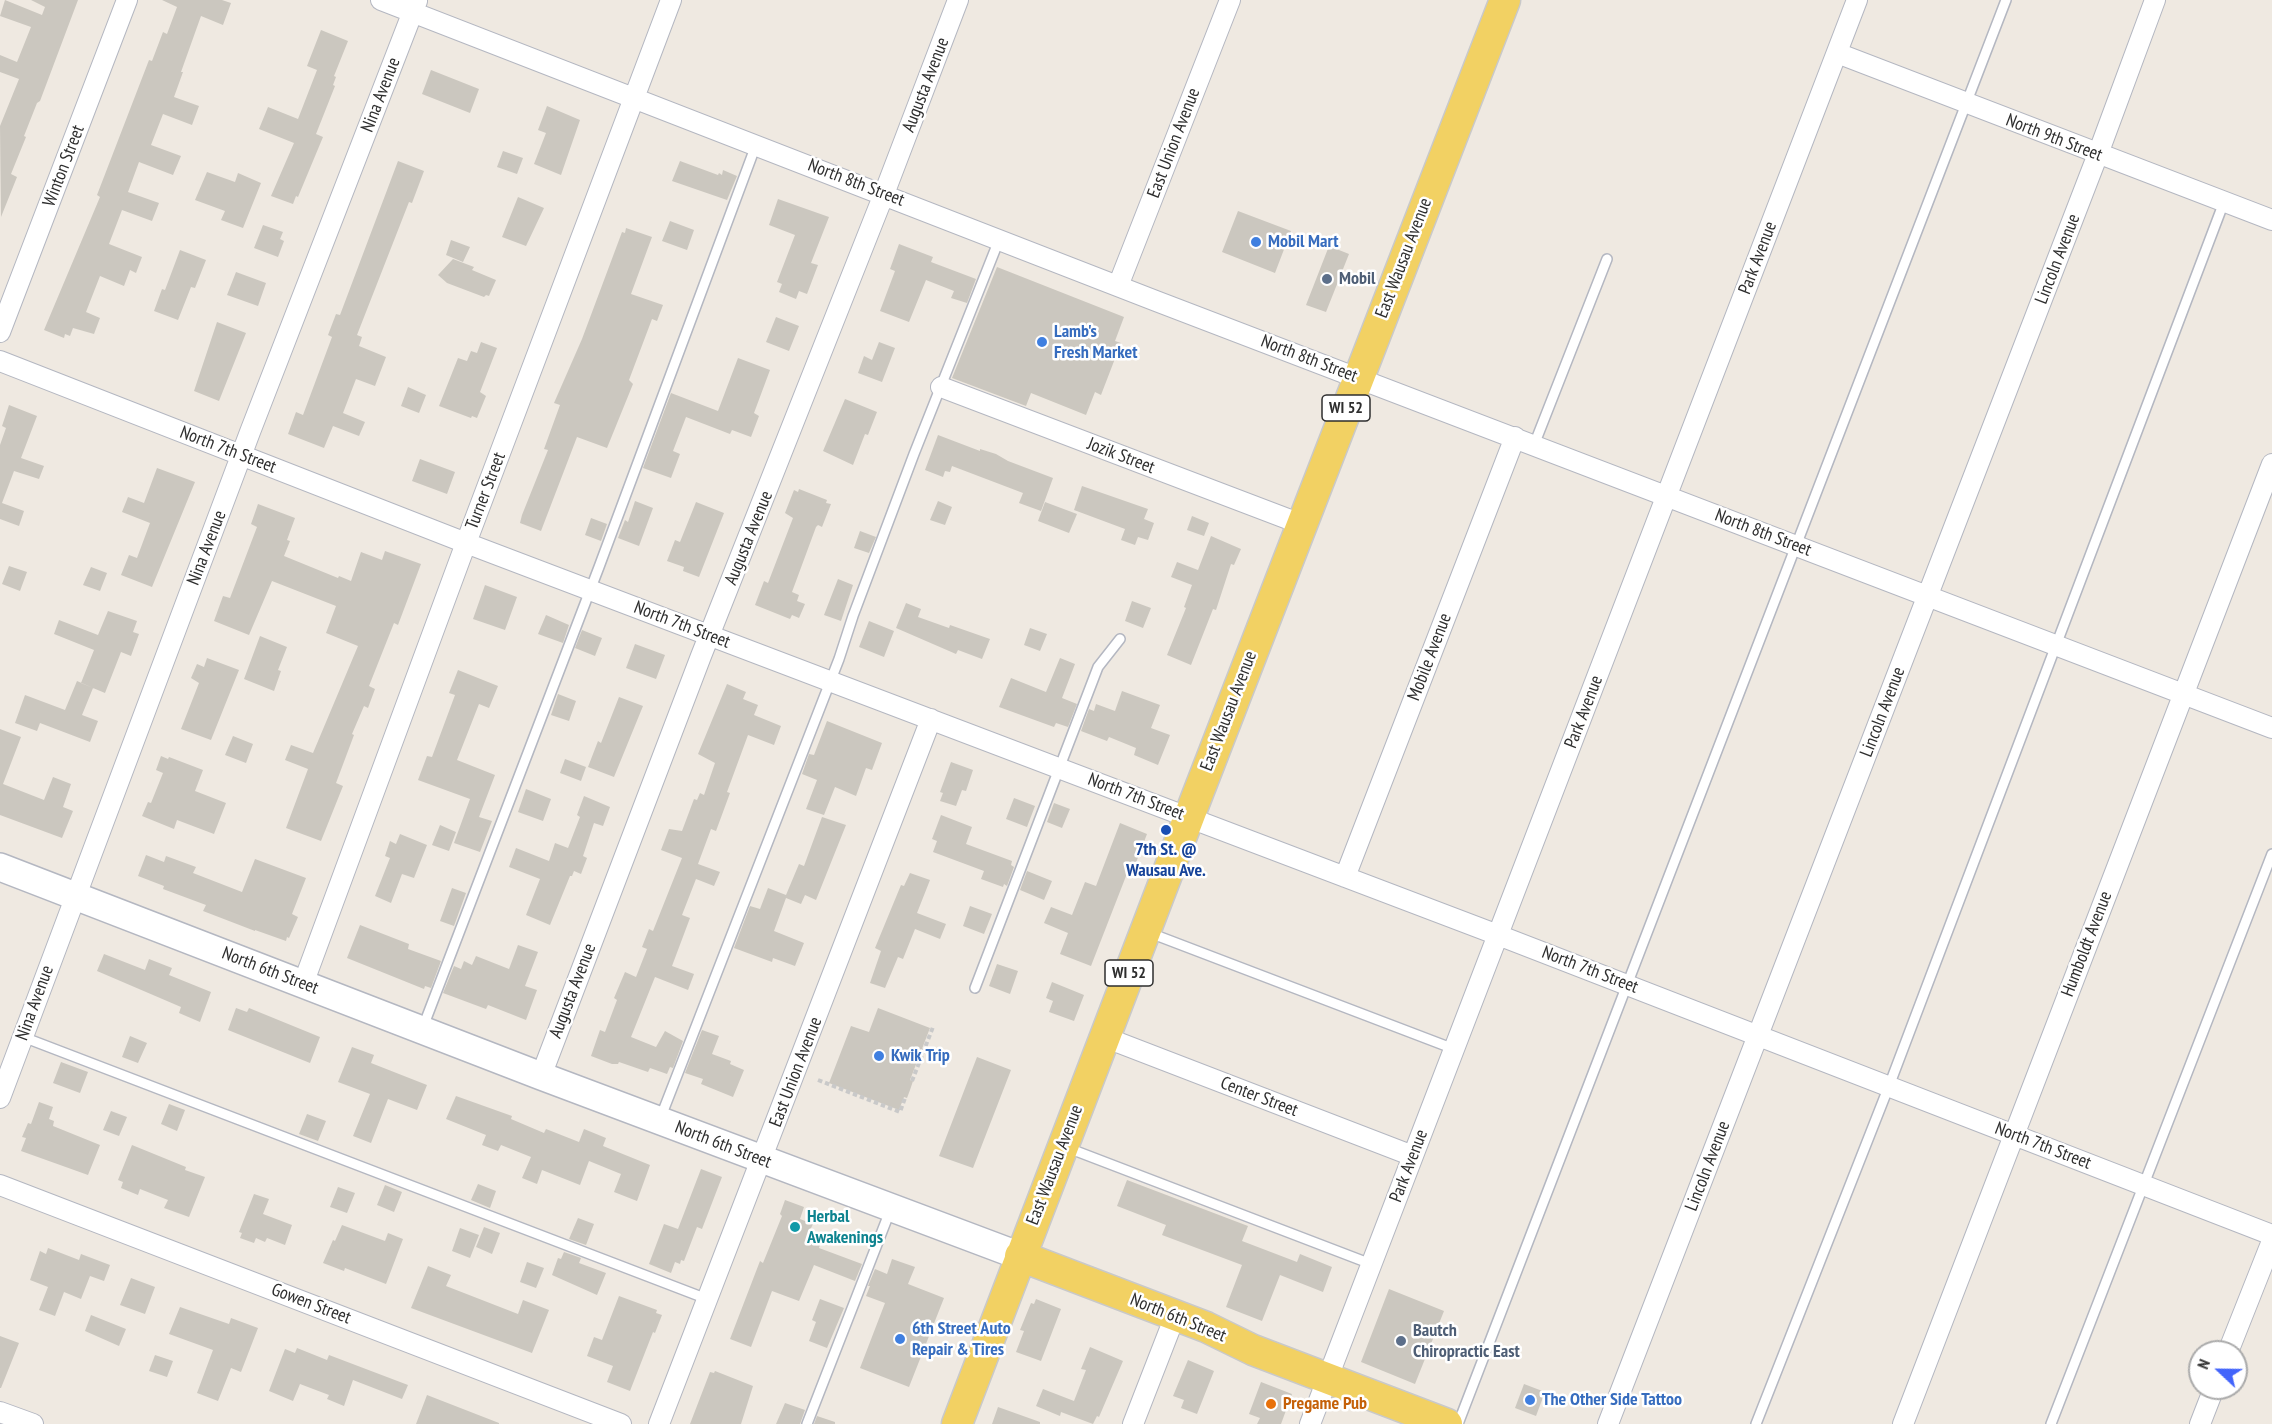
<!DOCTYPE html>
<style>
body{margin:0}
#map{position:relative;width:2272px;height:1424px;overflow:hidden;background:#efe9e1;font-family:"PT Sans Narrow",sans-serif}
canvas{display:block}
.north{position:absolute;left:2188px;top:1340px;width:60px;height:60px;box-sizing:border-box;background:#fff;border:2px solid #ababab;border-radius:50%;rotate:292deg;font-size:16px;font-weight:700;line-height:24px;text-align:center;color:#2e2e2e}
.north::after{content:'';display:block;margin:auto;width:21px;height:27px;background:#4264fb;clip-path:polygon(50% 0,100% 100%,50% 72%,0 100%)}
</style>
<div id="map">
<canvas width="2272" height="1424"></canvas>
<div class="north">N</div>
</div>
<script>
const c = document.querySelector('canvas').getContext('2d');
c.lineJoin = 'round';
function fill(path, color) {
  c.fillStyle = color;
  c.fill(path, 'evenodd');
}
function poly(rows) {
  const path = new Path2D();
  for (const r of rows) {
    path.moveTo(r[0], r[1]);
    for (let i = 2; i < r.length; i += 2) path.lineTo(r[i], r[i + 1]);
  }
  return path;
}
function stroke(path, color, width, dash) {
  c.strokeStyle = color;
  c.lineWidth = width;
  c.lineCap = dash ? 'butt' : 'round';
  c.setLineDash(dash || []);
  c.stroke(path);
}
function drawText(font, color, halo, rows, align = 'center') {
  c.font = font + ' "PT Sans Narrow",sans-serif';
  c.lineWidth = 5;
  c.setLineDash([]);
  c.textBaseline = 'middle';
  c.strokeStyle = halo;
  c.fillStyle = color;
  for (const [text, x, y, turn = 0] of rows) {
    c.save();
    c.translate(x, y);
    c.rotate((+turn || 0) * Math.PI / 180);
    c.textAlign = isNaN(turn) ? turn : align;
    if (halo) c.strokeText(text, 0, 0);
    c.fillText(text, 0, 0);
    c.restore();
  }
}
fill(poly([
 [5,0,42,15,45,7,31,0,78,0,40,101,37,103,24,136,26,137,11,174,17,177,1,217,0,126,19,79,0,72,0,55,17,62,31,27,0,16],
 [162,0,222,0,231,3,223,25,201,16,181,72,183,72,174,97,199,106,192,125,163,114,151,145,181,156,173,175,139,162,128,192,159,203,152,221,122,210,109,244,142,257,136,273,130,270,124,286,100,276,86,312,100,318,94,334,73,328,70,336,65,334,64,338,44,330,100,197,97,195,149,60,152,61,163,32,167,34,177,7],
 [321,30,348,41,334,76,336,77,333,85,335,86,316,134,323,137,298,197,296,196,293,204,271,196,294,143,259,129,268,107,298,119,317,70,307,66],
 [431,70,479,89,470,113,422,94],
 [547,106,580,120,561,175,534,164,546,133,538,130],
 [503,151,523,158,517,174,497,167],
 [398,161,424,171,412,203,409,202,357,335,362,337,359,346,386,357,375,386,356,379,343,413,365,422,359,436,333,426,324,448,288,434,296,412,303,415,332,337,328,335,336,314,340,315],
 [680,161,718,175,719,173,722,175,723,170,737,176,727,200,672,181],
 [207,172,235,182,238,173,261,183,243,228,221,220,225,211,195,200],
 [518,197,544,208,526,246,502,237],
 [778,199,829,217,811,263,818,265,807,294,799,291,796,299,779,292,782,284,777,282,795,235,769,225],
 [1238,211,1291,231,1275,273,1222,252],
 [670,221,694,230,687,250,662,241],
 [263,225,283,232,280,239,284,241,278,257,254,248],
 [626,228,652,237,631,294,663,305,657,321,652,319,629,380,633,384,607,448,577,437,541,531,520,523,522,515,548,450,544,449,560,405,554,403,582,339,622,232,625,233],
 [451,240,470,247,463,262,446,255],
 [899,244,933,257,931,262,976,279,967,303,951,298,954,291,926,280,909,322,880,311,895,271,890,269],
 [1329,246,1349,254,1326,312,1306,305],
 [180,250,206,260,195,288,191,287,178,320,154,311,162,289,165,290],
 [453,259,474,267,472,270,496,280,489,296,486,295,484,297,447,283,438,275],
 [997,267,1124,317,1115,341,1121,343,1101,395,1095,392,1086,415,1031,393,1026,406,952,378],
 [236,272,266,283,258,306,227,295],
 [776,317,799,326,789,351,766,342],
 [217,322,246,333,219,401,194,391],
 [481,342,497,348,480,392,486,396,477,418,472,416,471,418,439,406,458,358,467,361,471,351,477,353],
 [879,342,895,348,882,382,858,373,864,356,872,360],
 [738,358,770,370,754,413,759,416,751,437,732,430,730,434,686,417,673,451,680,454,671,478,643,468,671,393,718,411],
 [408,387,426,395,419,413,401,406],
 [845,399,877,412,868,435,865,434,853,465,823,451],
 [9,405,37,416,21,458,44,466,39,479,14,471,2,503,24,511,19,526,0,519,0,445,6,428,2,426],
 [938,435,980,451,980,449,996,454,1008,461,1053,478,1041,511,1019,503,1023,493,952,466,950,472,945,471,943,477,925,470],
 [420,459,455,472,447,494,412,481],
 [157,468,195,482,152,587,121,575,129,555,137,558,150,523,122,512,128,497,144,503],
 [1082,486,1148,509,1144,519,1154,523,1148,540,1138,537,1135,545,1121,540,1125,529,1074,510],
 [799,489,827,500,826,503,831,504,822,527,818,525,816,527,792,592,799,595,797,601,805,604,799,618,792,615,790,619,755,605,764,581,768,583,793,518,785,513,794,490,798,492],
 [635,501,653,508,639,546,618,538,625,520,628,522],
 [938,501,952,507,945,525,930,520],
 [696,502,724,513,699,577,683,571,684,567,667,561,675,540,680,542],
 [1045,502,1077,514,1069,533,1038,521],
 [258,504,295,518,287,540,290,541,284,556,338,578,339,576,351,581,361,552,382,560,385,551,421,564,398,625,394,623,369,686,375,689,368,708,364,706,352,734,354,735,336,783,343,786,321,841,286,828,308,769,285,760,291,745,313,753,358,646,326,633,336,606,272,581,249,635,214,621,223,596,230,598,257,527,251,524],
 [1192,516,1209,523,1204,536,1187,530],
 [591,518,607,524,601,541,585,535],
 [860,531,876,537,869,553,854,548],
 [1211,536,1241,549,1234,565,1231,564,1216,610,1213,609,1191,665,1167,655,1186,608,1184,607,1192,585,1171,577,1177,562,1198,570],
 [9,566,27,572,20,591,2,584],
 [91,567,107,573,100,591,83,585],
 [838,579,853,585,841,621,824,615],
 [485,585,517,597,505,630,473,619],
 [1132,601,1151,608,1143,628,1125,621],
 [906,603,921,609,918,617,949,628,950,625,990,639,982,659,958,650,956,654,896,628],
 [108,611,137,621,133,632,139,634,131,656,121,652,105,693,81,683,94,650,54,634,59,620,98,635],
 [546,615,569,625,563,643,538,634],
 [869,621,894,631,884,657,859,647],
 [1030,628,1047,634,1040,651,1024,645],
 [582,630,602,638,595,656,575,648],
 [260,636,287,647,278,670,281,671,274,691,244,679],
 [635,644,665,655,656,679,626,668],
 [207,658,239,670,211,740,181,729,199,683,191,678,197,664,204,667],
 [1060,658,1075,664,1062,698,1077,704,1068,727,1056,723,1054,727,999,707,1011,678,1046,692],
 [458,670,498,686,489,708,479,704,457,760,495,775,479,817,492,821,480,852,454,843,470,799,418,780,427,756,432,757,455,695,449,693],
 [77,681,93,688,82,715,98,721,90,742,40,723,37,731,15,723,25,695,65,710],
 [727,684,746,692,743,699,758,705,754,715,781,726,774,745,748,735,727,792,730,793,716,831,711,829,698,864,720,872,714,886,696,879,682,915,690,918,672,966,694,974,688,990,655,977,631,1037,656,1047,665,1031,683,1041,673,1068,670,1067,667,1074,650,1068,648,1072,619,1062,618,1064,612,1064,591,1056,600,1030,605,1032,617,1000,614,998,625,972,636,977,647,949,642,947,649,929,653,931,682,858,661,850,669,829,682,831,694,799,697,800,700,793,704,795,715,763,698,754],
 [1122,691,1160,705,1151,728,1170,735,1158,765,1134,755,1136,748,1109,737,1107,741,1081,731,1089,709,1094,711,1096,704,1115,711],
 [558,694,576,701,569,721,551,715],
 [619,697,643,706,614,777,588,767,598,741,601,743],
 [827,721,882,743,872,770,866,768,856,796,835,787,824,815,806,809,817,780,802,774,809,754,814,755],
 [0,729,21,737,3,784,44,800,53,777,71,784,63,807,73,811,62,838,0,815],
 [233,736,253,744,246,763,225,755],
 [161,756,168,759,169,757,203,770,195,791,226,803,214,834,177,820,174,829,142,816,148,802,151,803,163,773,156,770],
 [565,759,586,767,581,781,560,773],
 [951,762,973,770,966,791,962,790,956,806,940,801,943,793,940,792],
 [526,789,551,799,543,821,518,812],
 [584,796,610,807,603,826,594,823,583,856,587,858,581,874,574,871,572,876,570,876,550,925,526,915,540,879,509,867,516,848,549,861,555,843,568,848,580,817,577,815],
 [1014,798,1035,806,1027,827,1006,819],
 [1054,803,1070,809,1062,828,1047,822],
 [941,815,972,827,966,844,1012,861,1011,865,1014,867,1007,886,1004,884,1003,887,981,879,984,871,933,852,937,841,932,839],
 [822,817,846,825,816,900,805,895,801,904,786,898,774,931,804,943,795,966,773,958,772,962,734,948,750,906,760,909,768,888,786,895,799,864,804,866],
 [1120,823,1147,834,1132,873,1128,871,1091,966,1060,954,1068,933,1044,923,1051,907,1072,915,1085,882,1096,886],
 [440,825,456,832,449,851,432,845],
 [400,834,427,845,414,878,402,874,391,903,375,896,390,858,385,856,390,841,396,844],
 [146,855,164,862,166,856,196,867,193,873,242,892,255,859,306,878,292,914,298,917,289,938,287,937,286,941,255,930,255,931,203,911,206,905,163,889,164,886,138,876],
 [1027,871,1052,881,1044,900,1020,890],
 [910,873,930,880,917,913,946,924,940,939,915,929,903,959,898,957,885,988,870,983,881,951,875,948,901,885,904,886],
 [452,888,466,893,454,926,440,921],
 [970,906,992,914,984,934,963,926],
 [360,925,409,944,408,949,441,961,431,988,425,986,424,989,347,958],
 [518,945,538,952,525,986,537,990,526,1020,488,1005,486,1009,443,993,454,966,461,969,464,961,472,965,476,956,509,969],
 [104,954,145,970,149,959,172,968,169,975,211,992,200,1022,179,1013,181,1007,97,971],
 [997,964,1018,971,1010,994,989,986],
 [1052,982,1084,995,1074,1021,1049,1012,1053,1001,1046,998],
 [236,1008,247,1012,249,1008,320,1037,310,1063,228,1030],
 [878,1008,930,1028,910,1080,913,1081,910,1090,907,1098,904,1097,899,1110,829,1083,851,1026,869,1032],
 [702,1030,719,1036,712,1054,731,1061,730,1064,744,1070,733,1097,701,1084,703,1079,685,1073],
 [130,1036,147,1043,138,1063,122,1057],
 [352,1047,374,1055,371,1063,427,1085,417,1110,388,1099,371,1143,353,1136,370,1094,338,1082],
 [977,1057,1011,1070,973,1168,939,1156],
 [61,1062,88,1072,80,1093,53,1083],
 [456,1096,512,1116,511,1119,544,1133,546,1129,579,1142,584,1129,606,1138,603,1146,650,1165,637,1201,614,1192,621,1174,589,1161,580,1185,542,1170,537,1184,522,1178,531,1157,501,1145,498,1151,482,1145,486,1135,446,1119],
 [39,1102,53,1107,49,1119,54,1121,53,1126,100,1145,88,1175,21,1151,26,1138,22,1137,28,1123,31,1124],
 [169,1104,185,1110,177,1131,161,1124],
 [111,1111,127,1117,119,1136,103,1130],
 [307,1114,326,1121,318,1141,299,1134],
 [132,1145,186,1167,185,1170,205,1177,189,1217,164,1208,168,1200,140,1189,138,1195,121,1188,123,1182,118,1180],
 [701,1169,722,1177,702,1229,697,1227,684,1261,681,1260,680,1264,675,1262,671,1273,649,1264,664,1224,678,1229],
 [1127,1180,1248,1226,1242,1241,1297,1262,1300,1254,1332,1267,1323,1292,1280,1275,1262,1321,1226,1307,1242,1265,1162,1235,1166,1225,1117,1206],
 [478,1184,496,1191,490,1208,471,1200],
 [385,1185,402,1192,394,1212,377,1205],
 [338,1187,355,1193,347,1213,330,1207],
 [254,1194,269,1199,263,1214,292,1225,285,1245,267,1238,265,1242,256,1238,254,1243,240,1238,242,1233,239,1232],
 [785,1200,804,1207,800,1219,813,1224,810,1230,823,1235,819,1248,862,1264,855,1281,814,1265,799,1301,772,1291,751,1347,730,1339,760,1261,763,1263,782,1216,780,1214],
 [578,1218,594,1224,586,1245,569,1239],
 [342,1225,385,1241,388,1233,403,1239,386,1284,345,1268,344,1271,323,1263,333,1240,335,1241],
 [484,1227,500,1233,492,1254,476,1247],
 [460,1228,479,1235,470,1258,452,1251],
 [48,1248,79,1260,81,1254,110,1265,104,1281,90,1276,81,1299,64,1292,55,1316,39,1310,48,1287,30,1280,40,1251,46,1254],
 [564,1252,581,1258,579,1263,606,1273,597,1295,552,1275,558,1258,561,1259],
 [892,1259,915,1267,908,1284,944,1298,909,1387,860,1368,885,1303,866,1296,870,1286,868,1286,875,1269,887,1274],
 [527,1262,544,1268,536,1288,520,1282],
 [428,1266,451,1275,446,1286,518,1314,523,1300,549,1310,532,1353,411,1308],
 [131,1278,155,1287,145,1314,120,1305],
 [1389,1289,1444,1311,1415,1384,1361,1362],
 [619,1296,657,1310,656,1313,662,1315,655,1333,653,1332,630,1391,607,1382,613,1366,587,1356,594,1337,602,1340],
 [820,1299,844,1308,827,1348,809,1341,816,1322,812,1320],
 [1036,1299,1061,1309,1041,1361,1016,1352,1024,1331,1020,1330,1031,1303,1034,1304],
 [180,1307,229,1324,231,1318,258,1328,241,1372,231,1368,218,1401,197,1393,213,1350,169,1334],
 [91,1315,126,1329,119,1346,85,1331],
 [0,1336,19,1343,1,1388,0,1388],
 [1090,1347,1123,1361,1099,1417,1097,1416,1093,1424,1061,1412,1060,1416,1036,1406,1043,1389,1074,1401,1086,1370,1081,1369],
 [297,1348,327,1360,329,1355,408,1385,402,1399,353,1380,344,1406,327,1399,329,1395,300,1384,293,1401,269,1391,285,1349,295,1353],
 [155,1355,173,1361,167,1377,149,1371],
 [1188,1360,1214,1371,1197,1414,1181,1408,1184,1400,1173,1396],
 [715,1371,753,1386,741,1424,690,1424,710,1372,714,1373],
 [1261,1382,1292,1394,1281,1424,1257,1424,1260,1418,1249,1414],
 [1524,1384,1545,1392,1536,1416,1515,1408],
 [427,1395,499,1423,499,1424,416,1424],
 [785,1403,805,1410,800,1424,776,1424],
 [998,1407,1040,1422,1040,1424,992,1424],
 [817,1416,835,1422,835,1424,814,1424]
]), '#cbc7bf');
const lane = poly([
 [1534,445,1607,259],
 [1150,933,1454,1049],
 [975,988,1098,667,1120,639],
 [423,1027,599,567,756,145],
 [23,1037,707,1299],
 [660,1119,839,659,853,616,914,454,999,240],
 [1068,1148,1371,1264],
 [807,1424,890,1211],
 [1458,1424,2006,0],
 [1756,1424,1889,1086,2224,202],
 [2051,1424,2272,854]
]);
const street = poly([
 [381,0,1156,301,2272,728],
 [1837,53,2272,220],
 [1118,286,1230,0],
 [0,332,127,0],
 [0,361,466,543,1498,935,2272,1235],
 [941,387,1301,524],
 [1345,877,1515,437],
 [303,984,466,543,671,0],
 [1104,1037,1413,1156],
 [541,1076,701,656,884,194,958,0],
 [0,1098,250,432,417,1],
 [0,1185,621,1424],
 [2228,1352,2272,1241],
 [0,1412,33,1424],
 [659,1424,931,719],
 [1133,1424,1175,1316],
 [1310,1424,1857,0],
 [1608,1424,2098,154,2155,0],
 [1903,1424,2272,464],
 [2200,1424,2214,1388]
]);
const secondary = poly([
 [0,867,541,1076,1020,1256]
]);
const primary = poly([
 [1020,1256,1206,1327,1253,1350,1447,1424],
 [957,1424,1197,796,1505,0]
]);
stroke(lane, '#b4b7c1', 12);
stroke(street, '#b4b7c1', 22);
stroke(secondary, '#b4b7c1', 30);
stroke(primary, '#c9c9c9', 33);
stroke(poly([
 [818,1080,900,1112,905,1098],
 [912,1081,933,1027]
]), '#c9c9c9', 4, [4.5, 3]);
stroke(lane, '#fff', 9);
stroke(street, '#fff', 20);
stroke(secondary, '#fff', 27);
stroke(primary, '#f2d163', 30);
for (const [x, y, r, color] of [
 [1256,242,6,"#3f7fe0"],
 [1327,279,6,"#5c6f8a"],
 [1042,342,6,"#3f7fe0"],
 [1166,830,6,"#1a4fb4"],
 [879,1056,6,"#3f7fe0"],
 [795,1227,6,"#0f9aa8"],
 [900,1339,6,"#3f7fe0"],
 [1401,1341,6,"#5c6f8a"],
 [1530,1400,6,"#3f7fe0"],
 [1271,1404,6,"#e8710a"]
]) {
  const dot = new Path2D();
  dot.arc(x, y, r, 0, 2 * Math.PI);
  c.fillStyle = color;
  c.fill(dot);
  stroke(dot, '#fff', 2);
}
for (const [x, y, w] of [
 [1346,408,48],
 [1129,973,48]
]) {
  const box = new Path2D();
  box.roundRect(x - w / 2, y - 13, w, 26, 4.5);
  c.fillStyle = '#fff';
  c.fill(box);
  stroke(box, '#2e2e2e', 1.5);
}
drawText('bold 16px', '#2e2e2e', null, [
 ["WI 52",1346,408],
 ["WI 52",1129,973]
]);
drawText('18px', '#2e2e2e', '#fff', [
 ["Augusta Avenue",926,85,-69],
 ["Nina Avenue",381,95,-69],
 ["North 9th Street",2054,138,21],
 ["East Union Avenue",1174,143,-69],
 ["Winton Street",64,166,-69],
 ["North 8th Street",856,183,21],
 ["East Wausau Avenue",1404,258,-69],
 ["Park Avenue",1758,258,-69],
 ["Lincoln Avenue",2058,259,-69],
 ["North 8th Street",1309,359,21],
 ["North 7th Street",228,450,21],
 ["Jozik Street",1121,456,21],
 ["Turner Street",486,491,-69],
 ["North 8th Street",1763,533,21],
 ["Augusta Avenue",749,538,-68],
 ["Nina Avenue",207,548,-69],
 ["North 7th Street",682,625,21],
 ["Mobile Avenue",1430,657,-69],
 ["East Wausau Avenue",1229,711,-69],
 ["Park Avenue",1584,712,-69],
 ["Lincoln Avenue",1883,712,-69],
 ["North 7th Street",1136,797,21],
 ["Humboldt Avenue",2087,944,-69],
 ["North 7th Street",1590,970,21],
 ["North 6th Street",270,971,21],
 ["Augusta Avenue",573,991,-69],
 ["Nina Avenue",35,1003,-70],
 ["East Union Avenue",796,1072,-69],
 ["Center Street",1259,1097,21],
 ["North 6th Street",723,1145,21],
 ["North 7th Street",2043,1146,21],
 ["East Wausau Avenue",1055,1165,-69],
 ["Park Avenue",1409,1166,-69],
 ["Lincoln Avenue",1708,1166,-69],
 ["Gowen Street",311,1304,21],
 ["North 6th Street",1178,1318,22]
]);
drawText('bold 18px', '#366cbe', '#fff', [
 ["Mobil Mart",1268,242],
 ["Lamb's",1054,332],
 ["Fresh Market",1054,353],
 ["Kwik Trip",891,1056],
 ["6th Street Auto",912,1329],
 ["Repair & Tires",912,1350],
 ["The Other Side Tattoo",1542,1400]
], 'left');
drawText('bold 18px', '#4e5e75', '#fff', [
 ["Mobil",1339,279],
 ["Bautch",1413,1331],
 ["Chiropractic East",1413,1352]
], 'left');
drawText('bold 18px', '#164399', '#fff', [
 ["7th St. @",1166,850],
 ["Wausau Ave.",1166,871]
]);
drawText('bold 18px', '#0d838f', '#fff', [
 ["Herbal",807,1217],
 ["Awakenings",807,1238]
], 'left');
drawText('bold 18px', '#c56008', '#fff', [
 ["Pregame Pub",1283,1404]
], 'left');
</script>
